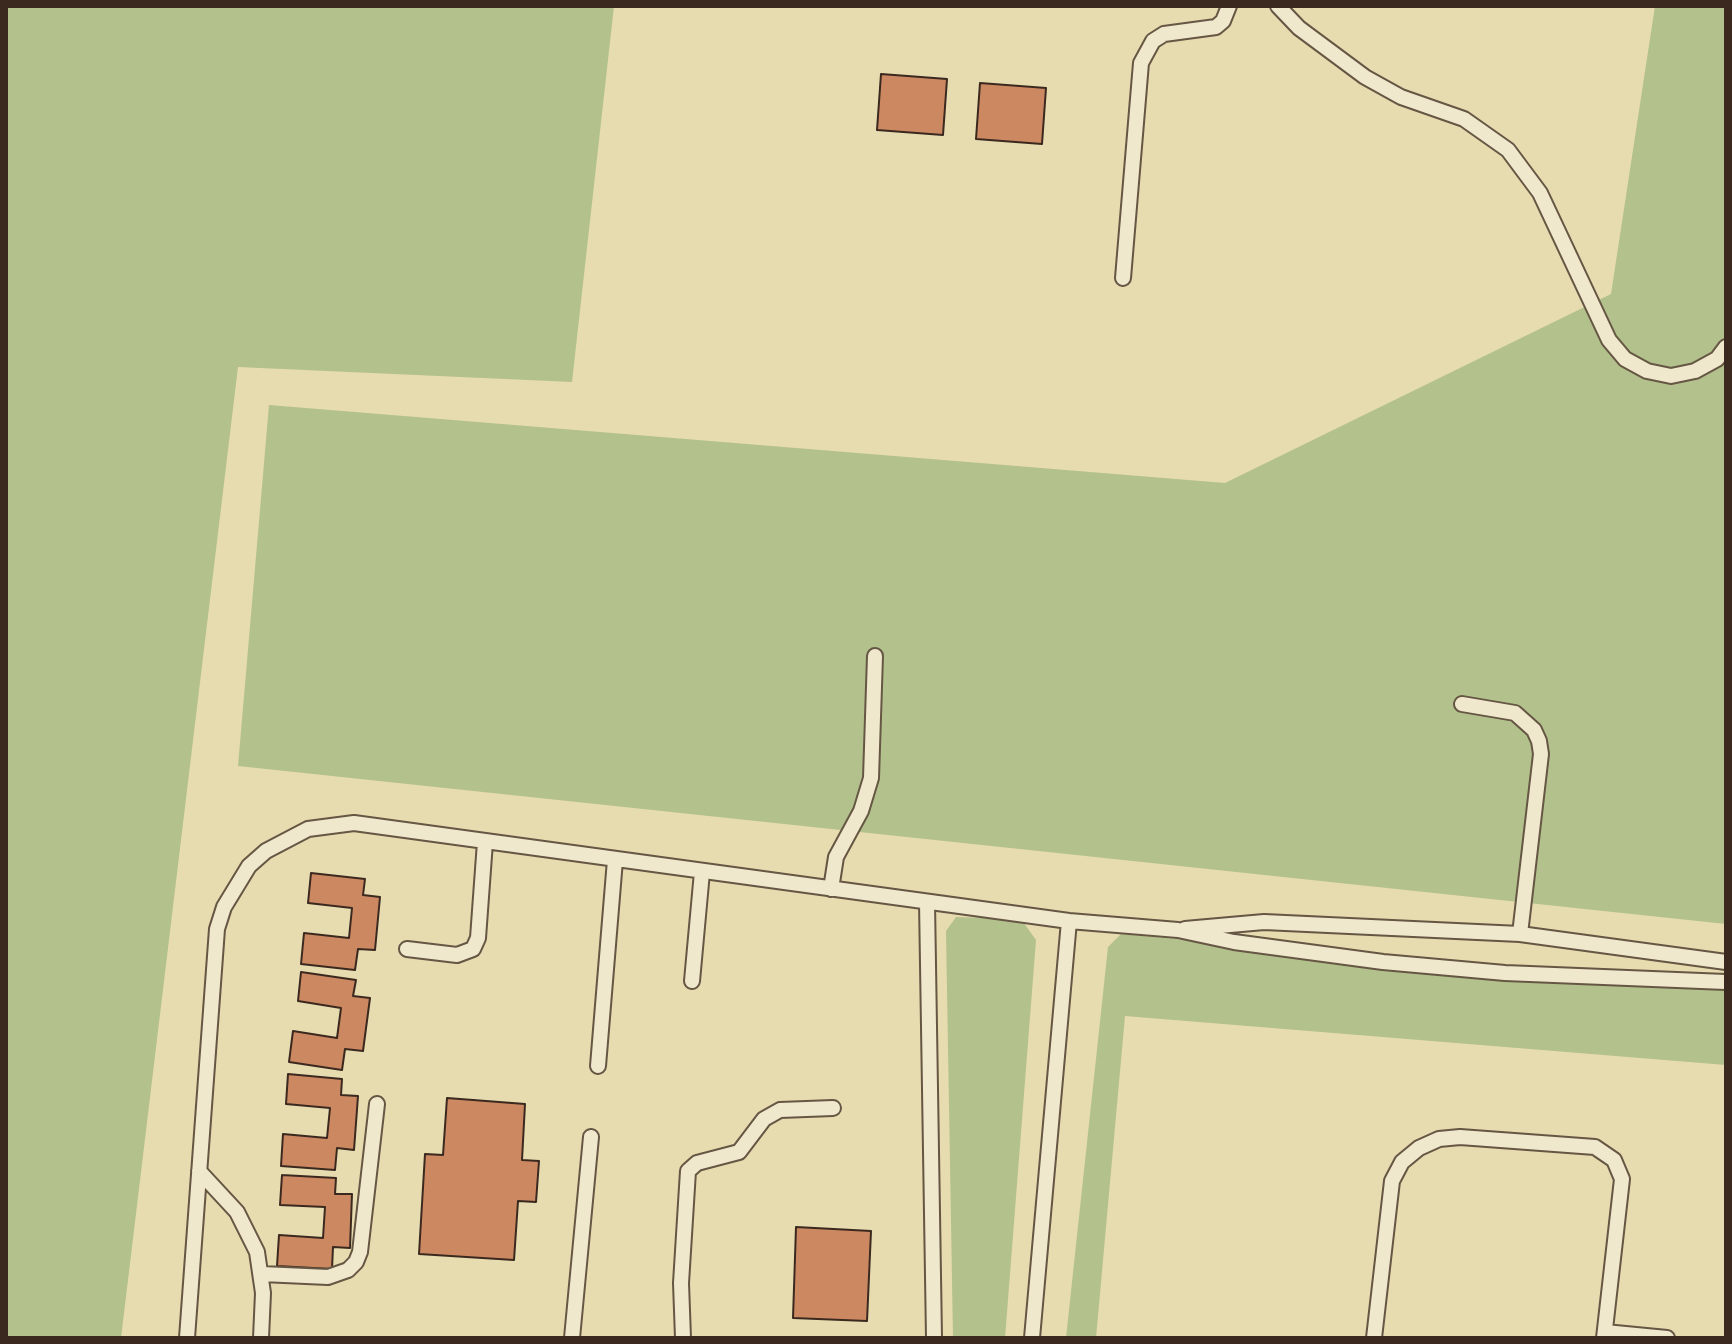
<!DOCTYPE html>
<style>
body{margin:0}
#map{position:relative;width:1732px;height:1344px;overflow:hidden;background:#e7dbb0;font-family:"IM FELL French Canon",serif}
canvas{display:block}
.frame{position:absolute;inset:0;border:8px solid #3b2920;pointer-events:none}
</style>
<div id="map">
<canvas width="1732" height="1344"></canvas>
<div class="frame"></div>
</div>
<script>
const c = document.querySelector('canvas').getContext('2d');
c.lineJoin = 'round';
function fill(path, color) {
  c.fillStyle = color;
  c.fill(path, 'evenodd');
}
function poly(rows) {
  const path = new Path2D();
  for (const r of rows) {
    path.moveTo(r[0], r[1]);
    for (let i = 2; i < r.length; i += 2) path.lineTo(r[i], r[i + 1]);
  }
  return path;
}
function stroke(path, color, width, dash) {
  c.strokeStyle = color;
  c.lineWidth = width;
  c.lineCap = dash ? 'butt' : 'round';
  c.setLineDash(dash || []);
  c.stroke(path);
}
fill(poly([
 [6,6,614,6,572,382,238,367,121,1338,6,1338],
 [1655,6,1726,6,1726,924,238,766,269,405,1225,483,1611,294],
 [956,917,1021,919,1036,940,1005,1338,953,1338,946,931],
 [1121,934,1726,989,1726,1065,1125,1016,1096,1338,1066,1338,1108,947]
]), '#b3c18d');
const building = poly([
 [881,74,947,79,943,135,877,130,881,74],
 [980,83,1046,88,1042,144,976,139,980,83],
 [311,873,365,879,363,895,380,897,375,950,358,949,355,970,301,964,304,933,349,938,352,908,308,903,311,873],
 [301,972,356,980,353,996,370,998,363,1051,345,1049,342,1070,289,1062,293,1031,337,1038,341,1008,298,1001,301,972],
 [288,1074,342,1079,341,1095,358,1096,354,1150,337,1148,335,1170,281,1166,283,1134,327,1138,330,1108,286,1104,288,1074],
 [447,1098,525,1104,522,1160,539,1161,536,1202,518,1201,514,1260,419,1254,425,1154,443,1155,447,1098],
 [282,1175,336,1178,335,1194,352,1194,350,1248,333,1247,332,1269,277,1266,279,1235,323,1238,325,1207,280,1205,282,1175],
 [796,1227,871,1231,867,1321,793,1318,796,1227]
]);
fill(building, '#cc8961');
stroke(building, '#3b2920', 2);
const service = poly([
 [1278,6,1299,28,1365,77,1401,97,1464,119,1508,150,1540,193,1609,340,1625,359,1647,371,1671,376,1695,371,1717,359,1726,347],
 [1123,278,1141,63,1153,41,1164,34,1216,27,1223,21,1229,6],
 [1462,704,1515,713,1534,730,1539,741,1541,754,1520,934],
 [831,889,836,857,861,811,871,778,875,656],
 [927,902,934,1338],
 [1185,929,1264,922,1520,934,1726,962],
 [407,949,457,955,473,949,478,938,485,842],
 [692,981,702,872],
 [598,1066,615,860],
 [199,1171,237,1212,257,1252,263,1293,261,1338],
 [262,1274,328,1277,348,1270,356,1262,360,1252,377,1104],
 [1605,1332,1667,1338],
 [187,1338,217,929,224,907,249,866,266,851,308,829,354,823,1069,921,1178,930,1234,942,1383,962,1505,973,1726,982],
 [572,1338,591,1137],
 [683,1338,681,1283,688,1171,697,1163,739,1152,764,1119,780,1110,833,1108],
 [1032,1338,1069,921],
 [1374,1338,1392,1181,1402,1162,1419,1148,1439,1139,1460,1137,1595,1147,1614,1160,1622,1179,1604,1338]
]);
stroke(service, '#665644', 18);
stroke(service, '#efe8cc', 14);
</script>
